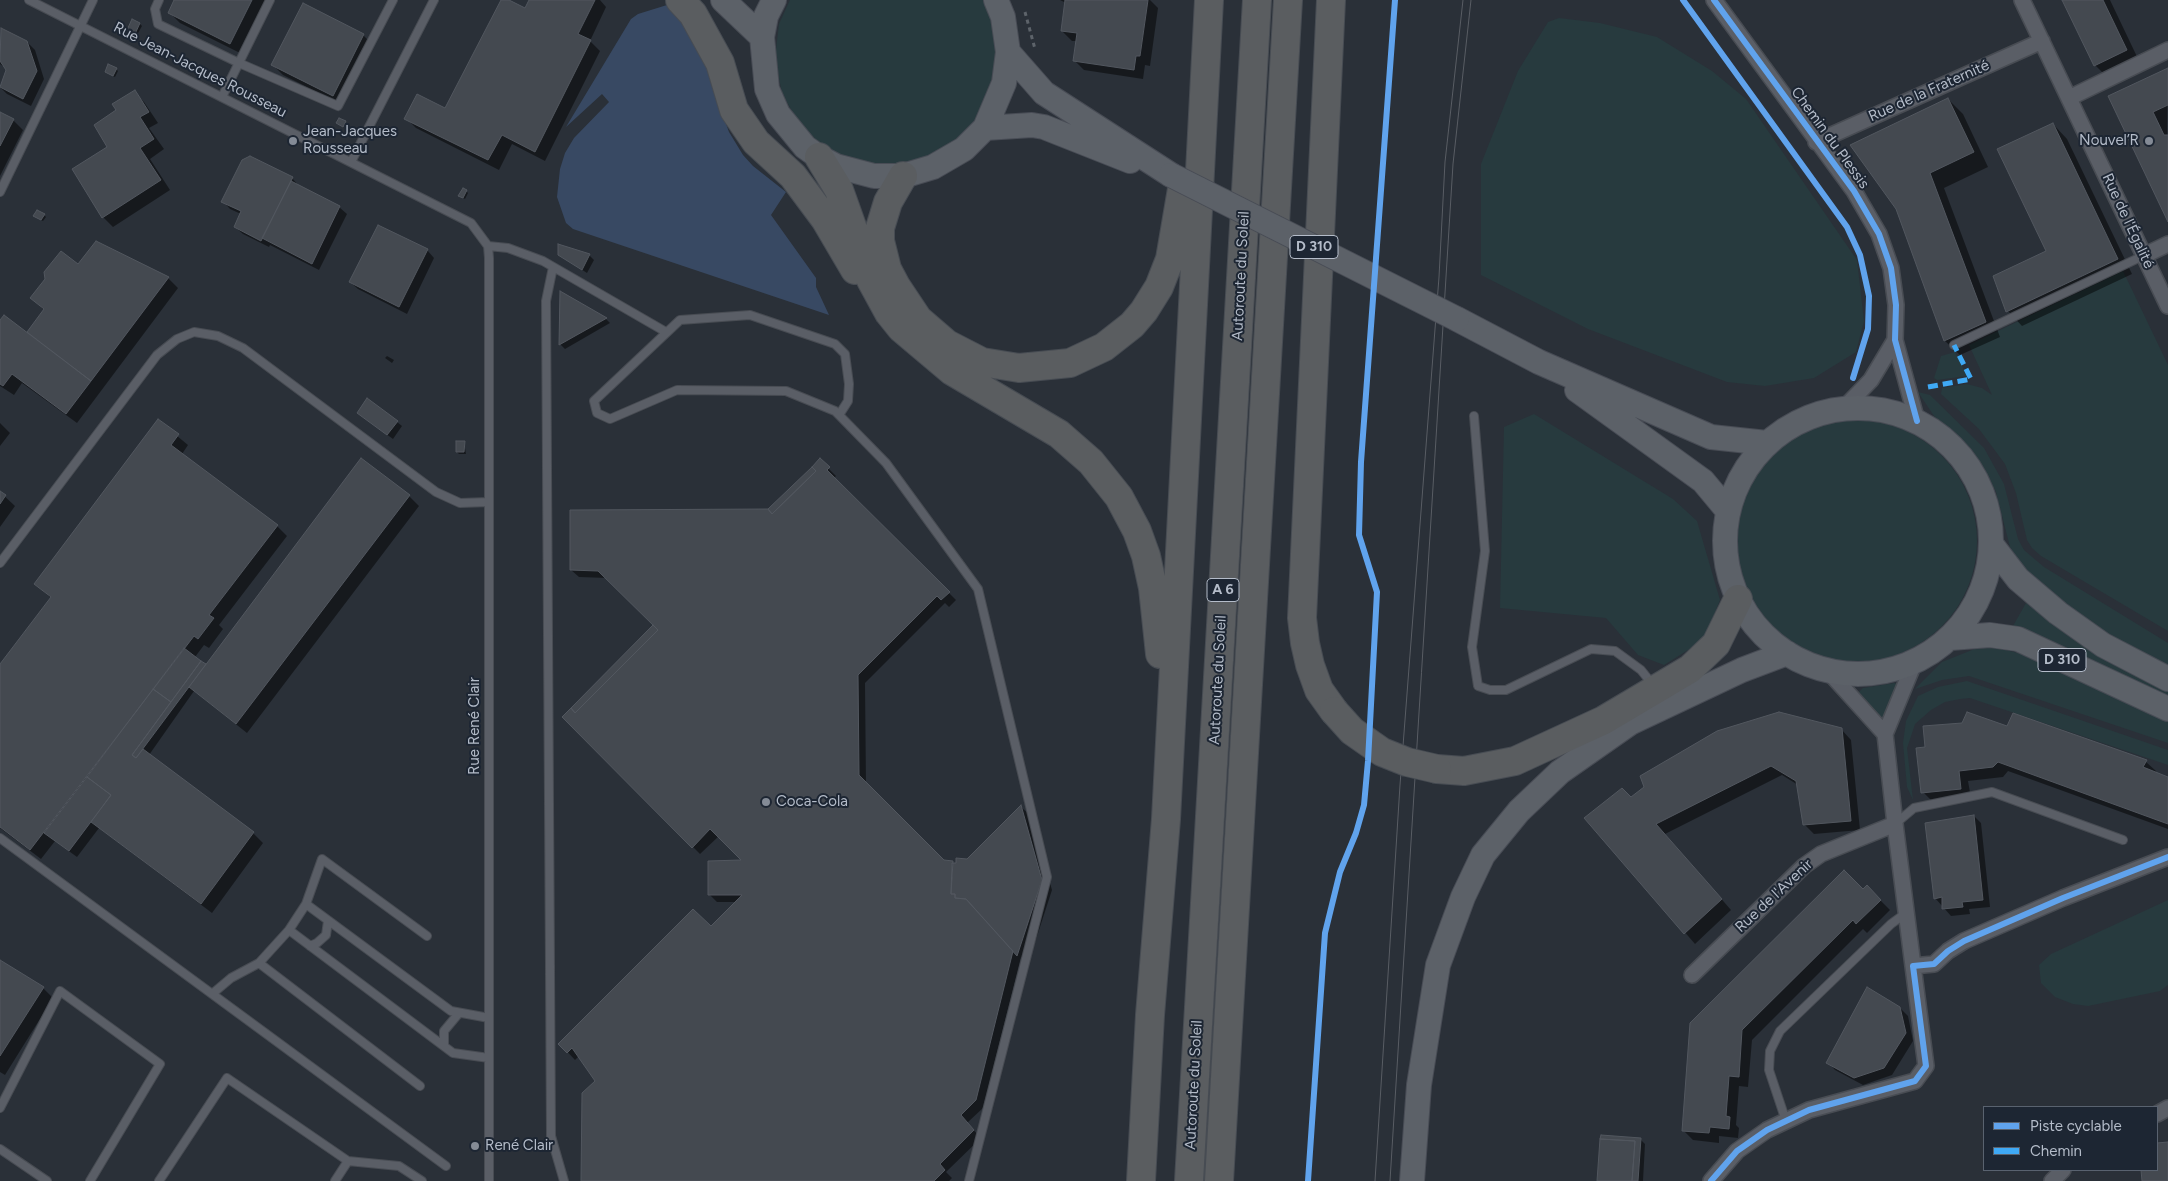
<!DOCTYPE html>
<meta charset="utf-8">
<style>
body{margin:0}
#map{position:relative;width:2168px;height:1181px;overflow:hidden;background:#2a3038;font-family:Figtree,sans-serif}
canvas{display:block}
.legend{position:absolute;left:1983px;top:1106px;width:175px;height:65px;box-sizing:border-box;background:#1d2633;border:1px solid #59626f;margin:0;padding:6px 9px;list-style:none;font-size:15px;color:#b4bcc9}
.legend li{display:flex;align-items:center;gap:10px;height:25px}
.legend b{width:25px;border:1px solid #59626f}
</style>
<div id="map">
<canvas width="2168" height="1181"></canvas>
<ul class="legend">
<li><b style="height:6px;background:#60a3ed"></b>Piste cyclable</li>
<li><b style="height:6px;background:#3fa9f5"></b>Chemin</li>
</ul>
</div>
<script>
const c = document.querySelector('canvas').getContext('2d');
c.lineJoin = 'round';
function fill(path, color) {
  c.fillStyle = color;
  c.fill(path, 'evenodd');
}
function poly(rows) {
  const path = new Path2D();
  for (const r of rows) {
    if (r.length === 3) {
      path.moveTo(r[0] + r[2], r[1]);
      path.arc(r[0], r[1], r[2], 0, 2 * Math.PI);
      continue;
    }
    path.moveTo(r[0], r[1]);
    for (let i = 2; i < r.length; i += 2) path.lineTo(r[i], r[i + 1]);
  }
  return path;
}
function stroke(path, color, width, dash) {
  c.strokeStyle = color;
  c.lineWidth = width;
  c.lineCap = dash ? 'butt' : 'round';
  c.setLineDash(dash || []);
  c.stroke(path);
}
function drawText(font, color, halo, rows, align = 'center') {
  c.font = font + ' Figtree,sans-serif';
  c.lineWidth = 4;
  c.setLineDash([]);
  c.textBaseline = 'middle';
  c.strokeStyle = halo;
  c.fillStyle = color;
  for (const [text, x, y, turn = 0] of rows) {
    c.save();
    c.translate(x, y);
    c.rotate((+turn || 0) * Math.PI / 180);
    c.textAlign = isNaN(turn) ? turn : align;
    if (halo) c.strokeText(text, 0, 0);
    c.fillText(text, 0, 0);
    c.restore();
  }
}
fill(poly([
 [790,0,983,0,995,25,999,64,989,102,967,134,936,156,899,167,860,164,825,148,799,124,782,93,775,58,779,24],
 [1559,18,1600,23,1657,37,1712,71,1746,99,1857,260,1864,321,1856,352,1814,378,1765,386,1727,382,1588,329,1481,275,1481,164,1518,71,1548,22],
 [2123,271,2168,365,2168,631,2041,556,2032,548,2027,540,2016,493,2005,464,1979,429,1941,394,1942,388,1967,384,1982,388,1992,395,1969,345],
 [1955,352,1967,376,1937,380,1934,378,1941,356],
 [1918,392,1930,395,1984,448,2004,484,2018,539,2024,550,2044,567,2168,643,2168,669,2096,628,2064,605,2021,565,2010,547,1996,492,1984,468,1963,441,1934,416],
 [1534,414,1673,499,1697,521,1720,600,1704,640,1664,665,1638,655,1606,618,1500,608,1504,427],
 [1856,541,121],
 [2026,603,2083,645,2168,689,2168,700,2023,629,2013,626],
 [1977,648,1998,648,2018,653,2168,719,2168,743,1969,676,1942,680,1915,689,1942,662],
 [1967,681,2168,750,2168,765,1970,698,1960,699,1945,702,1931,710,1915,724,1907,748,1913,800,1907,787,1903,743,1906,721,1918,696,1938,687],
 [1895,683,1897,685,1884,719,1881,720,1859,692,1863,688],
 [2168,900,2168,985,2160,991,2088,1006,2073,1004,2055,997,2041,983,2039,965,2051,954]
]), '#273a3e');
fill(poly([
 [667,5,680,19,709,65,715,94,729,132,743,155,753,166,786,192,771,215,816,278,816,287,829,315,573,229,566,223,557,197,560,169,565,153,574,138,609,102,602,94,566,127,631,19,638,14]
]), '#384963');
fill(poly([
 [176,0,266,0,240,53,180,23,170,13],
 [502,0,526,10,531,0,600,0,606,7,590,41,600,51,545,161,512,144,499,170,416,128,406,118,446,110],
 [1060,0,1150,0,1158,8,1150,66,1145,65,1143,79,1084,70,1074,60,1077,41,1072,41,1062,31,1066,3],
 [2063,0,2110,0,2141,65,2110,80,2095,65],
 [140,24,142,26,137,35,130,31],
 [2,30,27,42,35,50,44,79,31,106,7,94,0,87,8,70,0,64],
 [363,35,373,45,343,105,283,75,273,65],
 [116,69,118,71,115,77,106,72],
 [2168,69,2167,127,2168,219,2110,97],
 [134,92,144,102,158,123,149,128,164,149,150,159,170,190,113,227,103,217,118,111],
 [1948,99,1963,114,1988,167,1944,188,2000,337,1960,355,1945,341,1897,209],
 [0,114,13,120,23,130,0,176],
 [2053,124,2067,139,2132,274,2022,326,2008,311,2047,251],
 [292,178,299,186,339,207,347,214,319,270,270,245,269,247,243,234,235,227,241,214,230,209,223,201],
 [466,191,468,193,465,199,462,197],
 [44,215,46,217,43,221,34,216],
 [427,250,434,258,407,314,358,289,350,282],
 [559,255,589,255,594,260,587,273],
 [78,266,168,278,178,288,77,423,22,383,14,395,0,386,0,322,27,334,44,310,32,298],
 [561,293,606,319,610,323,565,349,560,344],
 [387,356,394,360,392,363,385,358],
 [363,417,397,422,402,426,393,439],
 [159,421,188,445,182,454,277,526,287,536,219,625,223,629,209,648,204,645,195,657,206,666,409,496,419,506,247,733,194,691,149,755,253,833,263,843,212,913,99,828,77,857,55,841,41,859,0,828,0,666,51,598,35,584],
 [0,423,10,433,0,446],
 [464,442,466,454,459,454,457,452],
 [820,460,836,476,834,478,956,600,949,607,945,603,865,683,866,784,943,862,953,864,967,860,1021,807,1031,816,1052,890,1028,964,1021,957,983,1108,967,1123,981,1138,946,1172,952,1178,949,1181,582,1181,597,1081,579,1056,575,1060,560,1044,711,928,737,902,717,902,710,895,744,862,719,836,700,854,564,717,655,625,607,578,579,577,571,570,768,511],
 [0,492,15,506,0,527],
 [2008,727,2146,762,2156,771,2155,773,2168,778,2168,829,2008,771,2003,777,1968,781,1971,798,1933,802,1923,792],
 [1841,729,1851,740,1860,830,1814,834,1804,824,1798,785,1782,775,1665,834,1731,910,1695,944,1586,818,1631,799],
 [1974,816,1981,823,1990,907,1969,909,1970,914,1951,916,1935,898],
 [1867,887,1890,910,1867,933,1863,929,1752,1040,1748,1087,1739,1086,1736,1125,1739,1128,1738,1138,1719,1136,1719,1143,1693,1140,1683,1130,1691,1023],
 [0,961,43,988,53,998,5,1075,0,1072],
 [1900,1008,1908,1016,1913,1041,1892,1075,1863,1085,1835,1070,1828,1062],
 [1640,1139,1645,1144,1643,1181,1598,1181]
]), '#0007');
const building = poly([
 [174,0,252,0,230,44,168,13,174,0],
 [501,0,509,0,525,8,529,0,595,0,578,34,591,40,535,152,502,135,488,160,404,119,417,94,445,108,501,0],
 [1065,0,1148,0,1140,56,1136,56,1134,70,1073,61,1077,33,1061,31,1065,0],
 [2062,0,2103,0,2127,50,2094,66,2062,0],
 [303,3,364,34,333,96,271,65,303,3],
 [132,19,140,23,135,34,127,30,132,19],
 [1,28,27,41,37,71,23,99,0,87,6,70,0,61,1,28],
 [108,64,117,68,113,76,105,72,108,64],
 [2168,68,2168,105,2153,112,2164,135,2168,135,2168,222,2108,96,2168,68],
 [135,90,149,112,140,117,154,139,140,148,161,180,102,218,72,169,107,147,94,125,116,110,112,104,135,90],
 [1948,98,1974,152,1930,173,1986,322,1944,341,1896,209,1850,145,1948,98],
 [0,112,14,119,0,146,0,112],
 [339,118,346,121,343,127,336,123,339,118],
 [2053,123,2118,259,2006,312,1993,276,2046,251,1997,149,2053,123],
 [250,156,293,177,261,241,234,227,241,211,221,202,242,160,250,156],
 [291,181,340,206,312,264,262,238,291,181],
 [463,188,467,190,463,198,458,196,463,188],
 [37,210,45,214,41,220,33,216,37,210],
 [378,225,428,249,399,307,349,282,378,225],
 [96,241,169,277,91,381,27,332,44,309,30,298,45,279,44,272,61,251,78,264,96,241],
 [558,244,590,254,582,270,558,255,558,244],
 [560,291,607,318,559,345,560,291],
 [4,315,91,381,66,414,12,374,3,386,0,384,0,320,4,315],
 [367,398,398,421,387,435,357,413,367,398],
 [158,419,179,434,171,445,278,525,209,615,214,618,198,639,194,636,30,850,0,827,0,664,51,597,34,584,158,419],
 [456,441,465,441,464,452,456,452,456,441],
 [361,458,410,495,236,724,189,687,361,458],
 [820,458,830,467,827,470,950,592,941,600,937,596,858,675,859,775,944,860,953,861,951,894,955,894,955,898,966,899,1013,951,976,1100,961,1115,974,1130,940,1164,945,1170,934,1181,581,1181,582,1093,595,1081,572,1048,567,1053,558,1044,693,909,711,926,742,895,708,895,708,861,741,860,710,829,692,848,562,717,571,708,575,713,658,630,598,571,570,570,570,510,768,509,772,514,816,471,812,467,820,458],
 [812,467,816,471,772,514,768,509,812,467],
 [0,491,6,495,0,504,0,491],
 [653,625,658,630,575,713,571,708,653,625],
 [184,648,201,661,171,702,153,689,184,648],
 [201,661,206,664,136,758,132,755,201,661],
 [153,689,171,702,132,755,136,758,143,749,254,832,201,904,91,822,111,795,87,777,153,689],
 [1779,712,1842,728,1851,821,1803,825,1796,781,1771,766,1656,824,1722,899,1684,934,1584,818,1622,788,1631,797,1644,787,1640,776,1717,731,1779,712],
 [1967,712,2007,726,2013,713,2147,760,2143,767,2168,777,2168,824,1998,762,1993,767,1959,771,1961,789,1921,793,1916,748,1925,747,1923,726,1962,723,1967,712],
 [87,777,111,795,69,851,44,833,87,777],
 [1021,805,1042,880,1017,956,966,899,955,898,955,894,951,894,952,863,956,863,956,858,967,859,1021,805],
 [1974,815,1983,900,1962,902,1963,907,1942,909,1942,897,1934,899,1925,823,1974,815],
 [1844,870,1863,889,1867,885,1881,900,1856,924,1853,920,1742,1030,1739,1077,1729,1076,1726,1116,1730,1117,1729,1129,1710,1127,1709,1133,1682,1131,1690,1023,1844,870],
 [0,960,44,987,0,1056,0,960],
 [1867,987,1900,1007,1906,1033,1884,1068,1854,1078,1826,1063,1867,987],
 [1601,1135,1641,1138,1638,1181,1632,1181,1635,1141,1600,1139,1601,1135],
 [1600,1139,1635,1141,1632,1181,1597,1181,1600,1139],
 [2168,1142,2168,1181,2142,1181,2141,1170,2157,1170,2157,1143,2168,1142]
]);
fill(building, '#444950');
stroke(building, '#52575f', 1);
const service = poly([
 [29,0,471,223,488,246,489,258,489,1181],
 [159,0,155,9,158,24,239,63,338,106,393,0],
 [222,97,270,0],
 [351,162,434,0],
 [0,192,93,0],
 [488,246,508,248,543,261,666,332],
 [553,267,546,301,551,1136,564,1181],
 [1954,345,2145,255],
 [839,415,848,401,849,384,845,354,835,344,750,315,680,320,594,401,597,413,610,419,677,390,786,391,835,411,839,415,886,463,978,589,1047,877,969,1181],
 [1474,416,1485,551,1472,647,1478,686,1490,690,1506,690,1591,649,1615,651,1641,670,1653,685],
 [0,563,157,355,177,339,194,332,218,336,243,348,436,492,460,503,489,502],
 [1895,824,1914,808,1992,792,2123,840],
 [0,838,446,1166],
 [306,904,451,1011,489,1018],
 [289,930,453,1053,489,1058],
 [310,946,317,943,326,935,328,921],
 [259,963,420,1086],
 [212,994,231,978,259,963,289,930,306,904,322,859,427,936],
 [444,1046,444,1031,459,1013],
 [0,1108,60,991,160,1064,90,1181],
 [1786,1121,1769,1070,1770,1051,1780,1031,1891,924,1906,913],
 [0,1149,47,1181],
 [159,1181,227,1078,348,1161,399,1166,422,1181],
 [335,1181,348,1161]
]);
const minor = poly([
 [1714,0,1854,191,1879,234,1891,268,1896,305,1895,340,1917,421],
 [2022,0,2168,306],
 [2069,98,2168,50],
 [1816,142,2042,41],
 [2145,255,2168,244],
 [1844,408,1871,380,1895,340],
 [1828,671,1885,734],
 [1895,824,1913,966],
 [1692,975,1804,866,1821,854,1895,824,1885,734,1915,661],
 [2157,1114,2168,1108],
 [1711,1181,1737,1151,1767,1130,1809,1110,1915,1081,1926,1066,1913,966,1934,964,1948,951,1964,941,2063,898,2168,857],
 [2052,1181,2063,1170]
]);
const primary = poly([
 [723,0,762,37],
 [774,0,766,16,762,37,767,89,778,114,805,147,819,157,836,166,874,176,903,176,933,167,964,149,985,128,1004,83,1008,52,1003,17,996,0],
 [1008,52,1044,93,1171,175],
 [985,128,1032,125,1044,127,1130,161],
 [1457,319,1539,362,1711,437,1767,443],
 [1577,390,1703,481,1728,511],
 [1858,541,133],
 [1991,544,2018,579,2058,613,2103,645,2168,679],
 [1950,638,1990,635,2018,639,2168,709],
 [1412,1181,1419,1085,1438,965,1463,897,1483,855,1519,811,1560,772,1630,723,1742,670,1787,653]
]);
const motorway = poly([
 [680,0,693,14,720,63,734,110,756,142,793,176,825,219,855,270],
 [1331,0,1302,618,1305,643,1310,665,1319,690,1334,711],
 [819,157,839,190,871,280,889,313,901,328,952,371,1059,434,1091,462,1119,497,1137,531,1146,556,1153,588,1160,654],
 [903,176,888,202,880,228,880,241,887,269,896,286,918,319,947,344,982,362,1019,368,1070,363,1104,347,1132,325,1144,311,1159,287,1170,259,1183,183],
 [1437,769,1464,771,1515,761,1604,720,1690,669,1716,644,1738,599],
 [1141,1181,1150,1015,1166,819,1209,0],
 [1189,1181,1257,0],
 [1219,1181,1288,0]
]);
stroke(service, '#484c53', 10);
stroke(minor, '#484c53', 18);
stroke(primary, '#484c55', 26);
stroke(motorway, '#474c53', 30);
stroke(poly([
 [1025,12,1035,49]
]), '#5d636a', 3, [4, 4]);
stroke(service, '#5a5e66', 8);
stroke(minor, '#5a5e66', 15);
stroke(primary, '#5c6168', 24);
stroke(motorway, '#5a5d60', 28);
stroke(poly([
 [1375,1181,1400,785,1439,277,1445,162,1463,0],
 [1390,1181,1453,164,1471,0]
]), '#595d64', 1);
const primaryBridge = poly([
 [1171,175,1457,319]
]);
const motorwayBridge = poly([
 [1334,711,1352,731,1382,752,1407,762,1437,769]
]);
stroke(primaryBridge, '#484c55', 26, []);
stroke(motorwayBridge, '#474c53', 30, []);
stroke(primaryBridge, '#5c6168', 24);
stroke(motorwayBridge, '#5a5d60', 28);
stroke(poly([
 [1928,387,1971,379,1954,345]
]), '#3fa9f5', 5, [10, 5]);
stroke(poly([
 [1683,0,1847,227,1860,255,1869,296,1868,329,1853,378],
 [1714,0,1854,191,1879,234,1891,268,1896,305,1895,340,1917,421],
 [1308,1181,1325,933,1340,872,1356,833,1364,805,1368,761,1377,592,1359,535,1361,462,1395,0],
 [1711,1181,1737,1151,1767,1130,1809,1110,1915,1081,1926,1066,1913,966,1934,964,1948,951,1964,941,2063,898,2168,857]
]), '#60a3ed', 6);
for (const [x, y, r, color] of [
 [293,141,5,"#848b96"],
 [2149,141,5,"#848b96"],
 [766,802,5,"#848b96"],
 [475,1146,5,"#848b96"]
]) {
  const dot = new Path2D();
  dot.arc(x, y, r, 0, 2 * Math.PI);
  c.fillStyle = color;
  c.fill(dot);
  stroke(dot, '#1d2633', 2);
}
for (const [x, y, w] of [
 [1314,247,48],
 [1223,590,32],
 [2062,660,48]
]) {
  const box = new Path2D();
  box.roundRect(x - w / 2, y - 11.5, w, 23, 4);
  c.fillStyle = '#1d2633';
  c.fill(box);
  stroke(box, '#b4bcc9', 1);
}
drawText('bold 14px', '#b4bcc9', null, [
 ["D 310",1314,247],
 ["A 6",1223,590],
 ["D 310",2062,660]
]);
drawText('15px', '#b4bcc9', '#1d2633', [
 ["Rue Jean-Jacques Rousseau",200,70,27],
 ["Rue de la Fraternité",1929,91,-24],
 ["Chemin du Plessis",1830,138,54],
 ["Rue de l'Égalité",2128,221,65],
 ["Autoroute du Soleil",1241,276,-87],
 ["Autoroute du Soleil",1218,680,-87],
 ["Rue René Clair",475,726,-90],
 ["Rue de l'Avenir",1774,896,-43],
 ["Autoroute du Soleil",1194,1085,-87]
]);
drawText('15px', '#b4bcc9', '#1d2633', [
 ["Jean-Jacques",303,132],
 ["Rousseau",303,149],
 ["Nouvel’R",2139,141,"right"],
 ["Coca-Cola",776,802],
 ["René Clair",485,1146]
], 'left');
</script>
